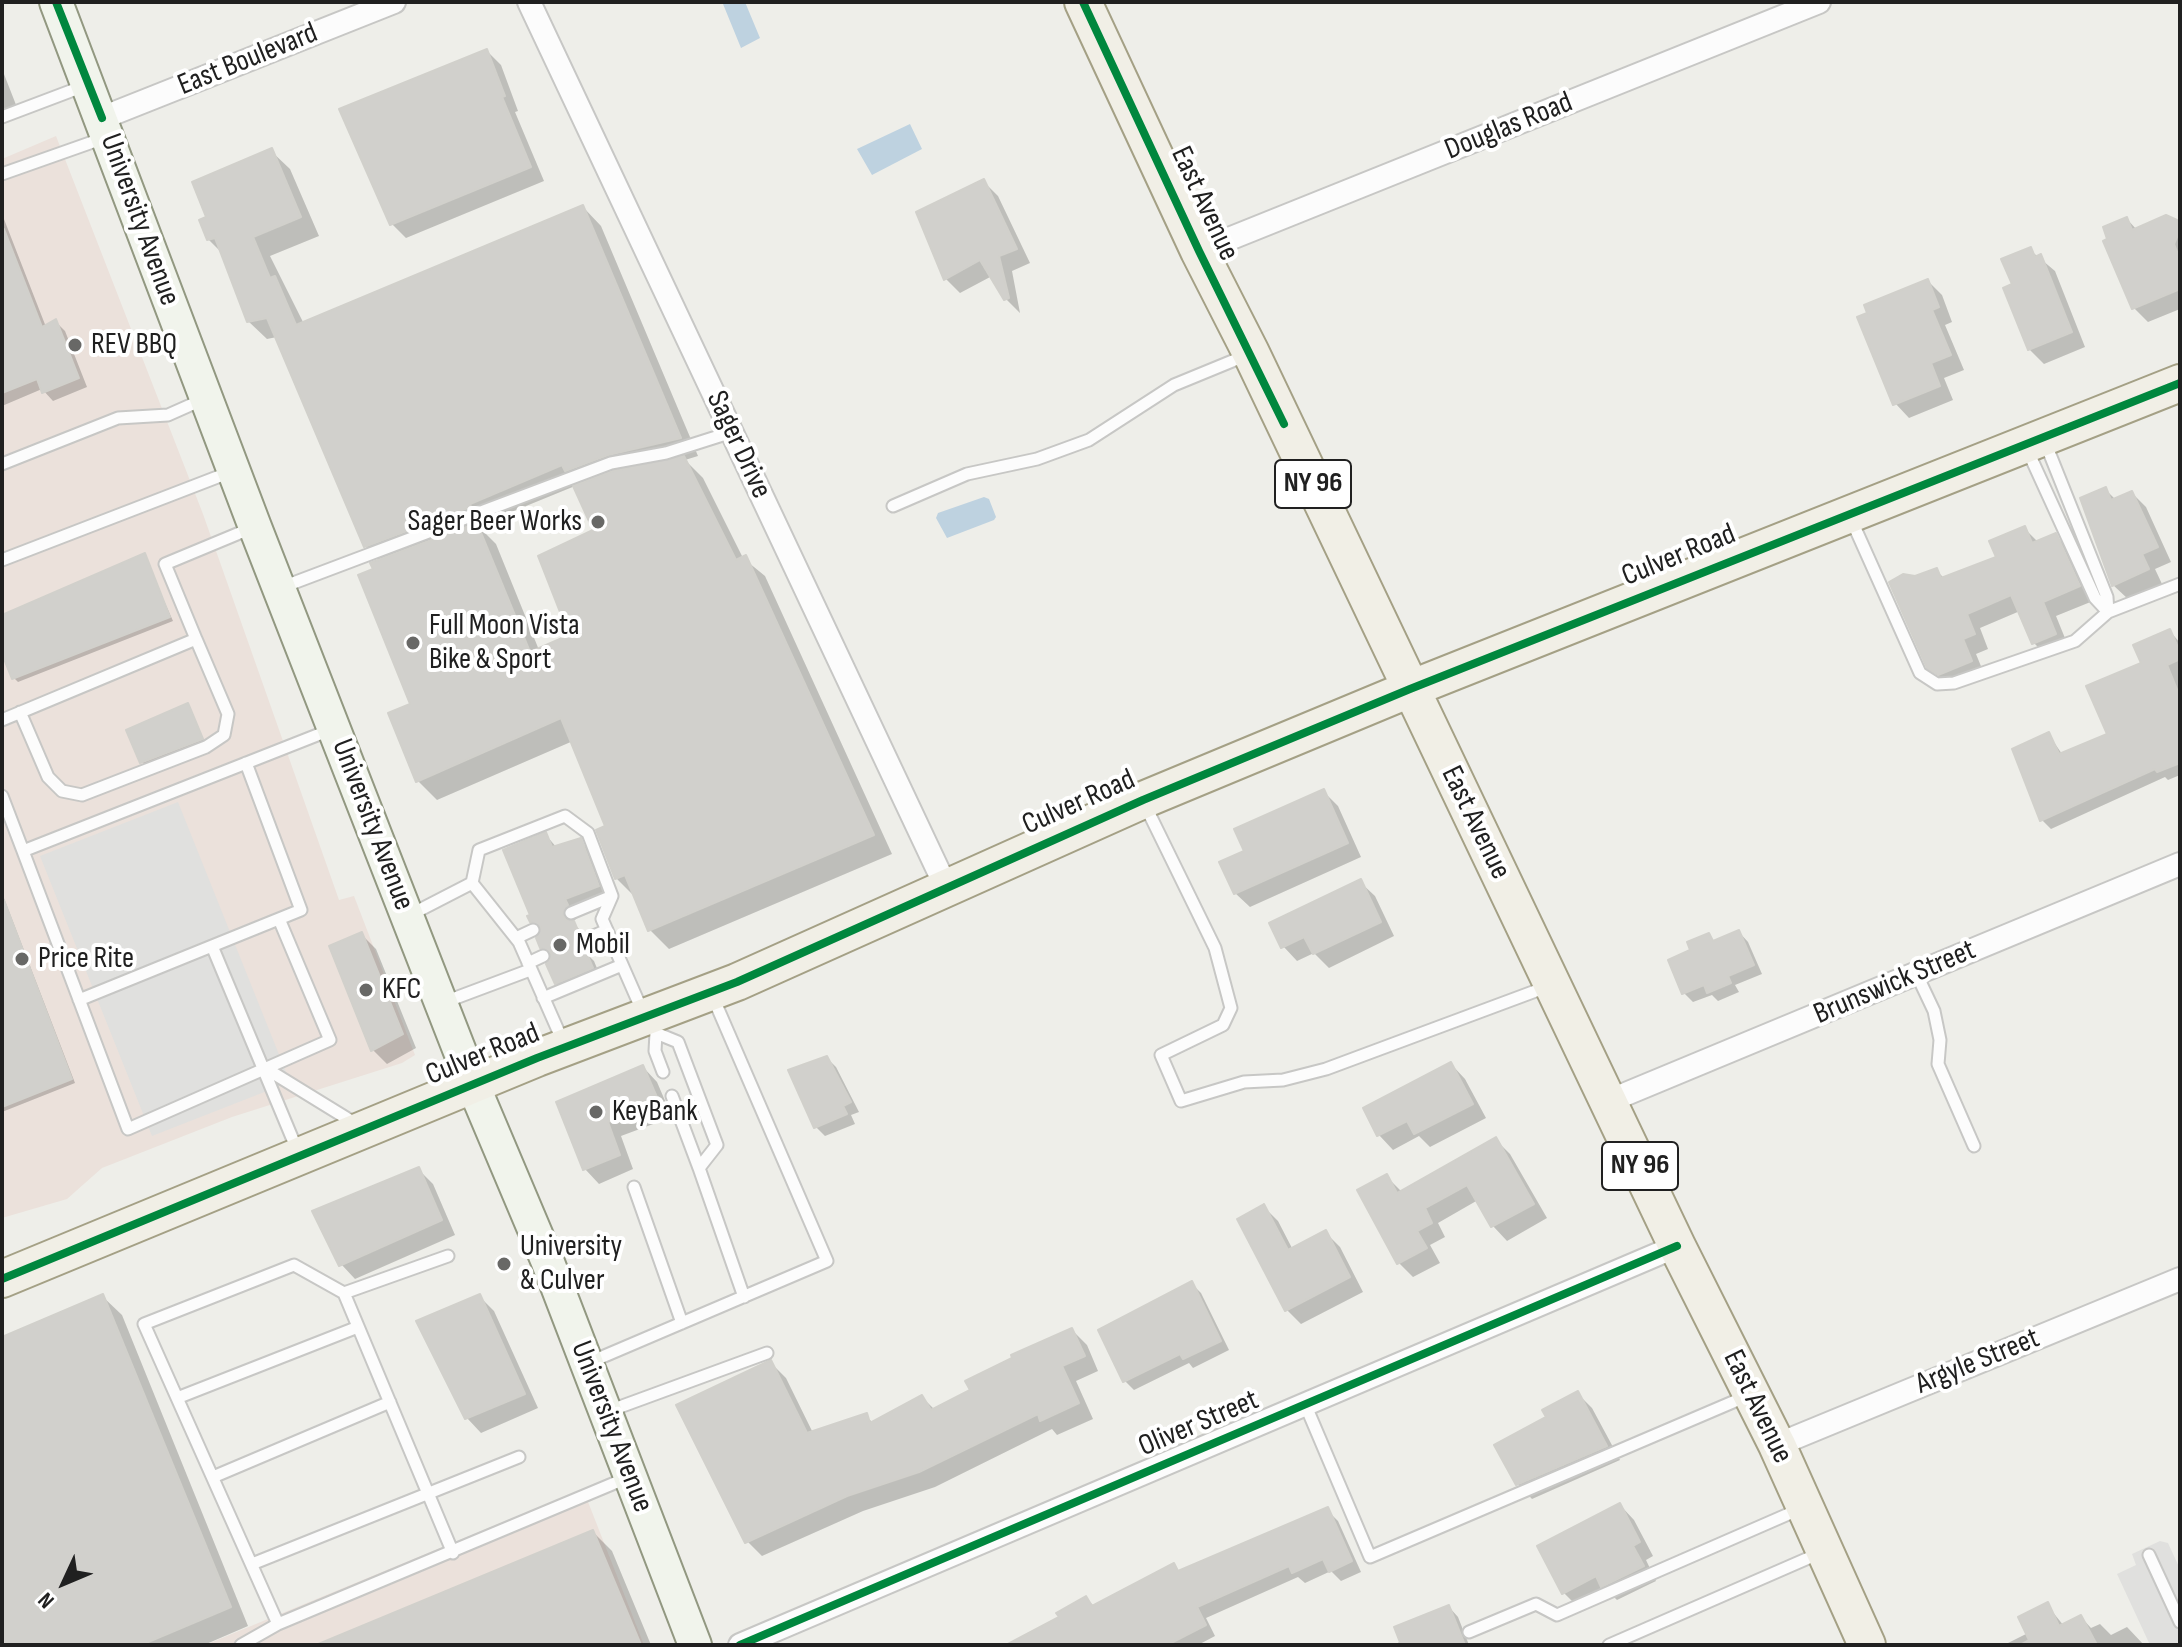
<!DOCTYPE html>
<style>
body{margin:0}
#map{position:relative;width:2182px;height:1647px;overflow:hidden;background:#eeeee9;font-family:"Sofia Sans Condensed",sans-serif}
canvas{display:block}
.frame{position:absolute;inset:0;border:4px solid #202020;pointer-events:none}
.north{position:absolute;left:24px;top:1543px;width:80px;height:80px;-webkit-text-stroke:6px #fff;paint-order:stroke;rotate:226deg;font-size:22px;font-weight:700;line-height:32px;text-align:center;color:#202020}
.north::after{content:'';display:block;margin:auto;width:28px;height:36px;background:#202020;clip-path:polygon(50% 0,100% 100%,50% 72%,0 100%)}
</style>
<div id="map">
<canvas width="2182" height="1647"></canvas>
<div class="frame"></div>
<div class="north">N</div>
</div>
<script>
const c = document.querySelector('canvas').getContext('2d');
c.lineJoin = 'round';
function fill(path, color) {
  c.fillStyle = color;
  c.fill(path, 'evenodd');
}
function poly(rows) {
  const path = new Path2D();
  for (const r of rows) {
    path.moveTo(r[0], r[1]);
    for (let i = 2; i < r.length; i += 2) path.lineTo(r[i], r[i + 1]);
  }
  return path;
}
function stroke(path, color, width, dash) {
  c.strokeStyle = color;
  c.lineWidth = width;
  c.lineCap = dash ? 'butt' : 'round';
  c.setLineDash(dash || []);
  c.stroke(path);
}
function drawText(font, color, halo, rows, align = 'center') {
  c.font = font + ' "Sofia Sans Condensed",sans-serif';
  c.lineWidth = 8;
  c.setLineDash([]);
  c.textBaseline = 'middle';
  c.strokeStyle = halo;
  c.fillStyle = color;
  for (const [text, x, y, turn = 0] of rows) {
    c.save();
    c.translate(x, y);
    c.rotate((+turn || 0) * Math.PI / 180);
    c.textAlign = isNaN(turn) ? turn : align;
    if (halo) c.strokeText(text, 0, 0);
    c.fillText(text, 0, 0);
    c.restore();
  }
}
fill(poly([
 [56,136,203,514,339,900,354,896,415,1055,402,1063,232,1117,102,1168,67,1199,2,1218,2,159],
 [583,1489,644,1645,205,1645]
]), '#ebe1db');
fill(poly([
 [178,802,290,1082,152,1136,40,856],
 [2160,1541,2168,1543,2180,1569,2180,1645,2150,1645,2117,1574,2136,1565,2132,1554]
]), '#e0e0de');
fill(poly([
 [729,2,745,2,760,38,741,48,723,4],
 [910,124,922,149,872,175,857,149],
 [984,497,989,499,996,517,994,520,947,538,936,518,938,513]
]), '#bed2e0');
fill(poly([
 [487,51,501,65,518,111,515,112,544,181,406,238,392,224],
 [2,69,20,115,2,122],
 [271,151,290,169,319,236,270,256,304,324,583,207,601,226,698,456,685,460,703,478,743,558,765,576,892,854,669,949,650,930,637,899,616,878,608,828,573,741,437,800,418,781,413,705,375,570,380,561,365,546,277,337,267,339,248,321,223,254,208,239,209,218],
 [575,486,596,531,572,636,539,650,496,544,480,528,488,525,487,522],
 [984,182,998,196,1030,263,1012,271,1020,313,1006,299,992,276,960,293,946,279,919,213],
 [2,214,46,327,56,322,65,331,87,387,53,401,42,389,2,406],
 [2127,219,2137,230,2176,222,2180,226,2180,309,2148,322,2134,308],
 [2030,250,2055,271,2085,347,2044,364,2029,349,2014,285],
 [1928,281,1942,295,1952,322,1945,325,1964,370,1944,378,1953,400,1909,418,1895,403],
 [2105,489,2116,500,2132,493,2146,507,2171,562,2155,569,2162,584,2128,599,2113,585],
 [2025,529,2038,542,2055,535,2070,550,2093,601,2056,616,2069,648,2048,657,2033,642,2020,611,1980,628,1988,649,1976,654,1985,676,1944,682,1929,666,1916,578,1936,570,1945,579,1998,558],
 [144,556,173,621,18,682,14,678,2,648,2,617],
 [2170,631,2180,643,2180,775,2168,780,2165,777,2051,829,2042,820,2049,735,2062,754,2110,735,2144,664],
 [188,705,205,743,146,766,142,762],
 [1323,791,1338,806,1361,857,1250,907,1235,893,1247,852],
 [546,835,557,848,580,841,590,851,607,896,572,922,583,933,588,944,584,951,594,961,601,978,566,993,556,983,552,957,542,947,541,931,531,921],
 [1360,882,1375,896,1394,936,1329,968,1314,953,1297,961,1283,946],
 [2,893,75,1083,2,1112],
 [1739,932,1748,942,1762,974,1735,985,1739,992,1718,1001,1712,995,1693,1002,1684,993,1709,935,1715,942],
 [361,934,376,949,416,1048,387,1064,373,1050],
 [827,1058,836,1067,859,1112,851,1115,855,1124,825,1136,816,1127],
 [1451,1064,1465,1079,1486,1118,1430,1147,1419,1136,1393,1150,1379,1135,1365,1109],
 [643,1067,657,1082,672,1117,621,1136,633,1169,599,1184,585,1169,558,1103],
 [1496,1140,1510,1154,1547,1218,1507,1241,1493,1226,1478,1200,1438,1223,1445,1237,1430,1245,1440,1263,1413,1277,1399,1263,1387,1177,1401,1191],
 [419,1170,433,1184,455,1235,355,1279,341,1264],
 [1264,1207,1278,1221,1293,1250,1326,1233,1340,1247,1363,1292,1301,1324,1287,1310],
 [1192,1284,1201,1293,1229,1350,1193,1368,1189,1363,1134,1390,1125,1381],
 [102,1296,122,1315,248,1626,204,1645,2,1645,2,1339],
 [480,1297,494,1311,538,1408,481,1433,467,1418],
 [1072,1330,1087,1345,1098,1371,1076,1381,1093,1419,1057,1435,1052,1429,935,1487,863,1511,762,1556,747,1541,771,1363,786,1378,813,1433,866,1416,874,1424,922,1397,935,1410],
 [1577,1393,1592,1408,1620,1460,1532,1499,1518,1484,1549,1418],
 [1620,1505,1634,1520,1653,1556,1646,1560,1656,1581,1617,1600,1608,1591,1578,1607,1564,1593],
 [1327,1510,1338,1521,1361,1572,1341,1581,1331,1571,1305,1583,1298,1577,1206,1618,1215,1636,1198,1645,1010,1645,1061,1618,1086,1598,1095,1607,1174,1565,1180,1572],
 [593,1532,612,1551,651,1645,320,1645],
 [2047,1605,2064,1626,2081,1617,2091,1628,2100,1624,2111,1635,2127,1627,2144,1645,2004,1645,2028,1633],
 [1449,1607,1458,1617,1469,1645,1395,1645]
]), '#0003');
const building = poly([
 [487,49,505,96,502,97,531,167,390,225,339,109,487,49],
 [272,148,301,217,253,237,270,278,275,276,296,325,583,205,681,438,608,455,565,471,562,465,470,504,471,507,364,547,267,318,247,322,215,238,207,240,199,220,206,217,192,182,272,148],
 [984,179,1017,249,999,256,1009,298,1004,300,980,260,944,280,916,212,984,179],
 [2166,215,2177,220,2180,230,2174,244,2180,259,2180,289,2132,309,2103,241,2107,239,2103,227,2127,217,2132,230,2166,215],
 [4,229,42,327,56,319,79,378,42,393,37,379,2,393,4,229],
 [2031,247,2035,257,2041,254,2072,332,2028,350,2003,288,2012,284,2001,259,2031,247],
 [1928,279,1939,307,1932,310,1951,355,1931,363,1940,386,1893,405,1857,317,1867,313,1864,305,1928,279],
 [684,456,736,560,746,555,874,835,648,931,625,875,615,879,596,830,605,826,561,718,416,782,388,713,410,704,358,575,373,569,370,563,477,523,530,652,569,635,538,556,593,530,573,486,613,471,684,456],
 [2106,487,2111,500,2132,491,2158,547,2142,554,2149,569,2112,586,2080,498,2106,487],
 [2025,526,2032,543,2056,533,2080,586,2043,602,2056,634,2032,644,2011,595,1967,614,1975,634,1963,639,1972,661,1938,675,1927,668,1889,582,1903,574,1915,576,1937,568,1941,578,1996,557,1989,541,2025,526],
 [145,553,170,617,12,679,2,654,2,615,145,553],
 [2170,629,2180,652,2180,659,2167,665,2180,697,2180,763,2157,772,2155,769,2040,821,2012,749,2049,732,2059,754,2107,734,2086,686,2141,663,2133,645,2170,629],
 [188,703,203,739,140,763,126,730,188,703],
 [1324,789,1348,843,1234,894,1219,862,1244,851,1234,829,1324,789],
 [546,832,552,847,581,838,599,886,565,899,568,905,563,913,566,920,574,921,579,933,574,944,585,949,593,968,555,984,546,964,551,953,540,948,536,938,541,927,530,922,527,916,530,915,503,850,546,832],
 [1361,879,1381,922,1313,954,1304,937,1281,948,1269,923,1361,879],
 [4,900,72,1079,2,1107,2,901,4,900],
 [1739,930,1754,965,1728,976,1731,983,1707,993,1704,985,1682,994,1668,960,1690,950,1687,942,1709,933,1713,941,1739,930],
 [362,932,403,1034,371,1051,329,946,362,932],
 [827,1056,851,1102,843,1106,847,1114,814,1128,788,1070,827,1056],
 [1451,1062,1473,1104,1414,1134,1407,1121,1377,1136,1363,1108,1451,1062],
 [643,1065,659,1102,608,1122,620,1155,583,1170,556,1102,643,1065],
 [1496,1137,1534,1204,1491,1227,1467,1185,1425,1208,1432,1223,1417,1231,1427,1248,1397,1264,1357,1190,1387,1174,1397,1193,1496,1137],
 [419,1167,442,1220,339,1266,312,1211,419,1167],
 [1264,1204,1288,1250,1326,1230,1350,1277,1285,1311,1237,1219,1264,1204],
 [1192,1281,1221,1341,1183,1359,1180,1354,1123,1382,1098,1330,1192,1281],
 [103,1294,231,1607,141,1645,2,1645,2,1337,103,1294],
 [480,1294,525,1394,465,1419,416,1321,480,1294],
 [1072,1328,1085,1356,1062,1366,1079,1403,1040,1421,1038,1414,919,1472,847,1496,745,1543,676,1405,771,1360,807,1433,867,1413,870,1423,922,1395,931,1410,970,1390,965,1381,1012,1358,1011,1355,1072,1328],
 [1578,1391,1607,1446,1516,1485,1494,1445,1546,1417,1542,1410,1578,1391],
 [1620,1503,1640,1542,1633,1546,1644,1566,1601,1587,1596,1576,1562,1594,1537,1546,1620,1503],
 [1328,1507,1352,1561,1329,1572,1323,1559,1292,1573,1289,1566,1197,1607,1206,1625,1167,1645,1006,1645,1059,1617,1056,1613,1086,1596,1092,1606,1174,1563,1178,1571,1328,1507],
 [593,1530,641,1645,316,1645,593,1530],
 [2048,1602,2059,1626,2081,1615,2097,1645,2020,1645,2029,1640,2018,1617,2048,1602],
 [1449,1605,1465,1645,1401,1645,1394,1627,1449,1605]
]);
fill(building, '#d1d0cc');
stroke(building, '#d1d0cb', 2);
const lane = poly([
 [2,117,84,86],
 [2,174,104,138],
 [2045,442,2107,597,2108,612,2180,584],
 [2,464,118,418,168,415,204,399],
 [893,506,967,474,1037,459,1089,440,1174,385,1247,355],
 [1851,519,1920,673,1937,684,1954,683,2075,641,2108,612,2095,598,2026,447],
 [2,560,233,471],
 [280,588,611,463,666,453,732,432],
 [20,712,48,777,62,791,82,795,206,747,224,735,228,714,196,639],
 [2,720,196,639,165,564,254,527],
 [246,763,301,910,212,946,298,1152],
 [2,796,23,851],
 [1145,805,1215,948,1231,1008,1223,1025,1161,1055,1181,1101,1244,1082,1283,1080,1326,1069,1549,986],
 [472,883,519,942,564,1044],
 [571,913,612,896],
 [408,916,472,883,479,850,565,816,588,833,612,896,602,919,645,1017,656,1033,678,1042,717,1145,699,1168,744,1297],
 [279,919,330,1040,128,1129,23,851,330,730],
 [516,938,533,930],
 [582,941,607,930],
 [528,963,543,956],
 [1916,973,1934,1011,1940,1040,1938,1064,1974,1146],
 [543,998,622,965],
 [79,1000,212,946],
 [442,1003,530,970],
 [656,1033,655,1051,663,1072],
 [265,1068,356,1124],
 [672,1096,699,1168],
 [634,1187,682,1323],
 [448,1256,344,1293,294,1265,144,1324,278,1624,629,1477],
 [344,1293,453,1553],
 [588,1363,827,1261,712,995],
 [177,1398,358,1327],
 [1305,1404,1370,1557,1747,1396],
 [606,1412,767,1353],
 [213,1477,390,1402],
 [2149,1555,2180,1622],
 [252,1564,519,1457],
 [1469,1632,1536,1604,1557,1615,1800,1509],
 [241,1645,278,1624],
 [1609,1645,1820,1553]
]);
const street = poly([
 [529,2,947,889],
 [102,118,394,2],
 [1199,251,1819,2],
 [1609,1101,2180,864],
 [1777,1445,2180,1279],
 [740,1645,1677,1246]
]);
const secondary = poly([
 [56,2,255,527,473,1085,547,1260,695,1645]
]);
const primary = poly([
 [1083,2,1199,251,1251,353,1677,1246,1777,1445,1867,1645],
 [2,1279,537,1058,737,982,1143,800,1410,689,2180,383]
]);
stroke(lane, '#c7c7c5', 15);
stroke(street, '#c7c7c5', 26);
stroke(secondary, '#929881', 36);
stroke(primary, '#a4a085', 40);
stroke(lane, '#fcfcfc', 11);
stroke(street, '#fcfcfc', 22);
stroke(secondary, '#f1f4ec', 32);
stroke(primary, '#f1efe6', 36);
stroke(poly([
 [56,2,102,118],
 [1083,2,1199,251,1284,424],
 [2,1279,537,1058,737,982,1143,800,1410,689,2180,383],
 [740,1645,1677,1246]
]), '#00873e', 8);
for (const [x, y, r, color] of [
 [75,345,8,"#686866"],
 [598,522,8,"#686866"],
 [413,643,8,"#686866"],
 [560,945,8,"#686866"],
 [22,959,8,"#686866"],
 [366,990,8,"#686866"],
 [596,1112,8,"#686866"],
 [504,1264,8,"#686866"]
]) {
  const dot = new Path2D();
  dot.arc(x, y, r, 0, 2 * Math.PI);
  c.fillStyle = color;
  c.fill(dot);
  stroke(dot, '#fff', 3);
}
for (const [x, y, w] of [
 [1313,484,76],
 [1640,1166,76]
]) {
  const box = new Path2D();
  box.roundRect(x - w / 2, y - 24, w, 48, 6);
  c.fillStyle = '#fff';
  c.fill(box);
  stroke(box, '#202020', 2);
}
drawText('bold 28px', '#202020', null, [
 ["NY 96",1313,484],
 ["NY 96",1640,1166]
]);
drawText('30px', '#202020', '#fff', [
 ["East Boulevard",248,60,-22],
 ["Douglas Road",1509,127,-22],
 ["East Avenue",1204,204,65],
 ["University Avenue",139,220,70],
 ["Sager Drive",738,445,65],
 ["Culver Road",1679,556,-22],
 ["Culver Road",1079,803,-24],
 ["East Avenue",1475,823,64],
 ["University Avenue",372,825,69],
 ["Brunswick Street",1895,983,-23],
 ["Culver Road",483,1055,-22],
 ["Argyle Street",1978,1362,-22],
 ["East Avenue",1757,1407,64],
 ["Oliver Street",1199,1424,-23],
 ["University Avenue",611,1427,69]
]);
drawText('30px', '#202020', '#fff', [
 ["REV BBQ",91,345],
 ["Sager Beer Works",582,522,"right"],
 ["Full Moon Vista",429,626],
 ["Bike & Sport",429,660],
 ["Mobil",576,945],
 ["Price Rite",38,959],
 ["KFC",382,990],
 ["KeyBank",612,1112],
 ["University",520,1247],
 ["& Culver",520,1281]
], 'left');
</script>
